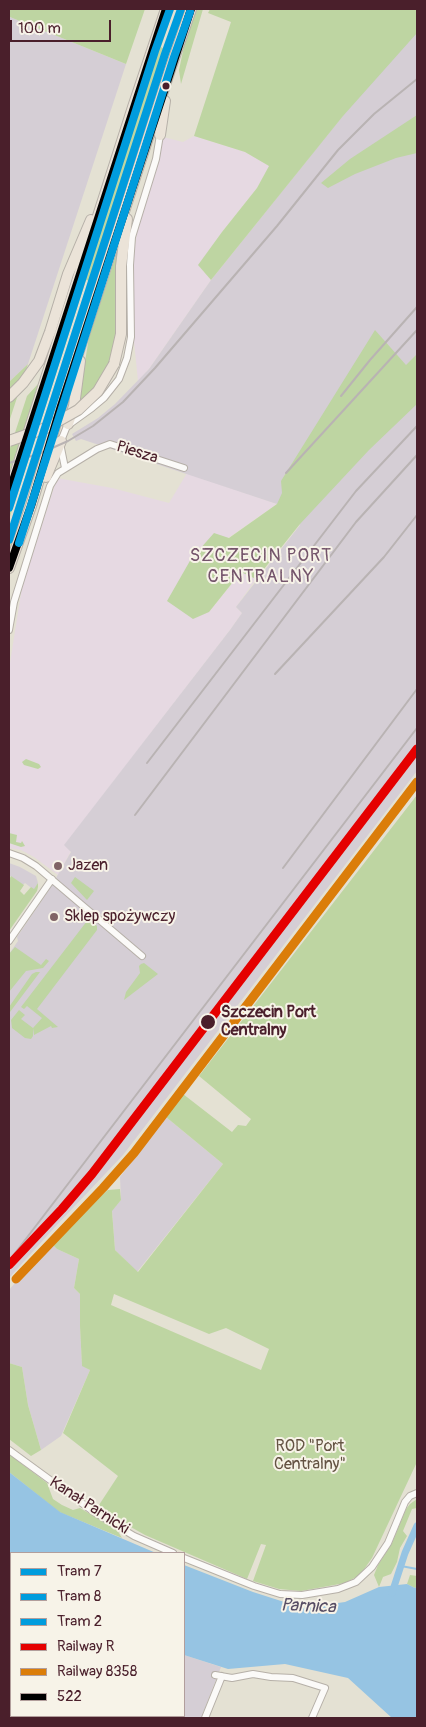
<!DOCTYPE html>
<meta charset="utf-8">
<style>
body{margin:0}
#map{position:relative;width:426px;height:1727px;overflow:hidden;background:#e4e1d3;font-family:Pangolin,sans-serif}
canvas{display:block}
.frame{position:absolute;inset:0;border:10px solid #4a1f2b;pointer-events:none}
.legend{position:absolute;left:10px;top:1552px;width:175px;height:165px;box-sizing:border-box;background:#f7f3e8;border:1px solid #b29e9c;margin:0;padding:6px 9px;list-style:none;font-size:15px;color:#4a1f2b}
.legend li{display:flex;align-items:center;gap:10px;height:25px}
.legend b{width:25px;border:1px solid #b29e9c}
.scale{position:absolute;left:10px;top:20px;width:101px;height:22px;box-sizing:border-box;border:2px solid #4a1f2b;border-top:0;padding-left:6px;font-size:15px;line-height:18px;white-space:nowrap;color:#4a1f2b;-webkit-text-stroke:4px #f7f3e8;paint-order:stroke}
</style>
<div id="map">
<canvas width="426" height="1727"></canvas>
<div class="frame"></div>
<ul class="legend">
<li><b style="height:6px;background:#009cdd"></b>Tram 7</li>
<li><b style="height:6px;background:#009cdd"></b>Tram 8</li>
<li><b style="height:6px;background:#009cdd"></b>Tram 2</li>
<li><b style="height:6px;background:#e50000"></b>Railway R</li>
<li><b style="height:6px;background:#db7d09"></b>Railway 8358</li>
<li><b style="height:6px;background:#000"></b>522</li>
</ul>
<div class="scale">100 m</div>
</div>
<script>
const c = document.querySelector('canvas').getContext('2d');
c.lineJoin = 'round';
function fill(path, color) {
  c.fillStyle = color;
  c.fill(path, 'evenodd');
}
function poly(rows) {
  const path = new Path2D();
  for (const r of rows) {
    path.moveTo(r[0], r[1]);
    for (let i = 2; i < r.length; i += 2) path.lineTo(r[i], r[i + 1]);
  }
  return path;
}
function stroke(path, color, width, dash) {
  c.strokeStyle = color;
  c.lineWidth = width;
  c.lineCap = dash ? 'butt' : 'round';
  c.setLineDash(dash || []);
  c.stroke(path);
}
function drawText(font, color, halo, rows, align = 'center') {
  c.font = font + ' Pangolin,sans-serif';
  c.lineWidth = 4;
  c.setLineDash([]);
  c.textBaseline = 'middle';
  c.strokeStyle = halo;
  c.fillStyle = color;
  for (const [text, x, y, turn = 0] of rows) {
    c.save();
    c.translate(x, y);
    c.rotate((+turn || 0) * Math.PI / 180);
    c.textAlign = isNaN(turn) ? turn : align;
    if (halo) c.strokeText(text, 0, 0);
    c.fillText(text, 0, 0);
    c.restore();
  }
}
fill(poly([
 [194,136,245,152,270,166,257,188,222,232,199,265,211,280,149,369,138,381,134,341,133,258,138,225,155,173,163,137,183,142],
 [187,473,277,504,228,538,209,612,241,572,256,579,236,607,242,613,230,630,65,845,71,851,58,875,34,857,21,850,9,848,9,669,22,587,57,478,112,488,169,503]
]), '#e6d9e2');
fill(poly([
 [10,17,126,64,28,364,9,382],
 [417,23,417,771,123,1155,55,1227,9,1278,9,954,18,941,17,937,49,890,71,852,64,845,230,630,242,613,236,607,300,525,280,505,81,439,76,441,72,434,98,418,115,404,149,369,211,280],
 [9,863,20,867,36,876,38,883,34,890,25,883,23,885,9,875],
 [166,1117,223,1164,137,1272,115,1250,112,1210,121,1200,120,1177],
 [52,1244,57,1249,79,1259,74,1288,80,1294,80,1326,82,1365,90,1370,61,1436,41,1450,28,1405,22,1367,9,1363,9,1290,28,1268],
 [9,1589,11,1590,11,1716,184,1716,184,1655,221,1667,201,1718,9,1718]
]), '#d5ced5');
fill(poly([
 [10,9,145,9,126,64,10,17],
 [197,9,203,9,181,84,179,70,186,37],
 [210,9,417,9,417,33,343,116,211,280,198,265,222,232,257,188,269,166,245,152,194,136,231,22,208,13],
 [171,17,161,47,164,49,154,84,156,85,149,116,9,552,9,545,93,282,86,280,9,520,9,507,159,46,166,26],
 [417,115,417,153,396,158,355,174,328,188,321,183,350,159],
 [119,247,119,324,111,363,93,390,78,405,89,337],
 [375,330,406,365,417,354,417,404,369,450,300,524,256,579,241,572,209,612,193,619,167,601,191,559,214,533,229,538,277,504,282,493,281,481],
 [28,364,10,419,9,425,9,382],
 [38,384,25,426,9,473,9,451,27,396],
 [26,759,39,764,41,767,38,769,24,765,22,762],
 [417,795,417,1462,372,1558,360,1575,345,1583,301,1591,279,1589,253,1581,266,1545,261,1544,247,1579,145,1535,97,1508,118,1476,63,1433,90,1370,82,1366,80,1326,80,1294,74,1288,79,1259,57,1249,52,1244,93,1202,108,1190,120,1189,121,1200,112,1211,115,1250,138,1272,223,1164,166,1117,183,1094,232,1132,238,1125,246,1126,251,1119,199,1076],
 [114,1294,209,1334,226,1328,269,1349,261,1370,111,1305],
 [9,833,17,835,16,842,21,843,22,841,25,846,21,847,9,843],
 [11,876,24,885,20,891,24,895,31,887,34,889,38,883,38,887,37,891,9,931,9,880],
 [75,877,94,891,87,900,71,883],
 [90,920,97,926,97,930,37,1009,58,1027,52,1028,51,1026,34,1035,33,1028,42,1018,27,1006,24,1009,21,1007,87,921],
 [15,947,41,965,46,959,49,961,43,968,26,971,9,992,9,954],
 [144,963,158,974,124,1000,126,992,140,973,139,966,141,964],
 [36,972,40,972,10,1012,9,1007,32,974],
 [19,1010,25,1015,21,1019,33,1028,33,1036,31,1039,25,1038,12,1028,11,1020],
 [9,1363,22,1367,28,1405,41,1450,31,1456,9,1439],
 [9,1454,47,1483,53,1499,62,1505,73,1510,80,1508,117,1530,122,1538,59,1512,9,1472],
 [417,1499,417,1508,412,1509,403,1531,407,1536,400,1548,397,1562,391,1574,383,1577,379,1587,374,1575,378,1565,392,1543,406,1509,410,1504],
 [410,1575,417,1576,417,1587,415,1588,407,1584]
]), '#bed5a2');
fill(poly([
 [9,1472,60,1512,156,1553,11,1553,11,1590,9,1589],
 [184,1565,253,1592,303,1608,345,1602,379,1587,407,1584,415,1588,417,1587,417,1718,392,1718,348,1678,285,1664,228,1669,184,1655]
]), '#96c4e3');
stroke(poly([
 [401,1566,417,1569]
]), '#96c4e3', 2);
stroke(poly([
 [392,1593,405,1553,417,1526]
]), '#96c4e3', 7);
const minor = poly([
 [65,468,61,448,61,441,67,426,92,408,104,398,119,379,127,358,131,337,130,265,132,237,156,159,160,135],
 [9,630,14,602,50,486,58,473,97,449,110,444,184,468],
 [9,853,23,858,36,866,142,956],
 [9,941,52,879],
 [9,1450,94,1512,134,1536,173,1553],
 [184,1558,254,1586,280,1594,302,1595,338,1589,356,1582,372,1567,388,1543,405,1502,410,1496,417,1493],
 [215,1675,232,1678,253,1674,271,1677,293,1678,325,1688,312,1718],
 [103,1718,104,1716],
 [205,1718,222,1676]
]);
const primary = poly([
 [160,135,165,101],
 [114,364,121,334,121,266,127,219],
 [9,397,23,383,39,361,50,332,68,274,91,220],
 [68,424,74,406,80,361],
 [46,477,61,441],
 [9,493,133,107,166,9],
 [9,568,31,506,61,406,170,70,191,9]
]);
stroke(minor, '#b6b0a8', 8);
stroke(primary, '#b6b0a8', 12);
stroke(minor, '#fbfaf8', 6);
stroke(primary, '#ebe3d8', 10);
stroke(poly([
 [341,396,370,360,417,307],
 [9,463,41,453,68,441,93,426,123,402,155,368,277,226,338,150,374,114,417,79],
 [286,473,417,330],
 [275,674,384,557,417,515],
 [147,763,356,491,417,426],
 [135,815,356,522,417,455],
 [283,868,417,689],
 [9,1261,417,728]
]), '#b9b3b3', 2);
const primaryBridge = poly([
 [9,441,46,428,78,410,98,391,114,364]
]);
stroke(primaryBridge, '#b6b0a8', 12, []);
stroke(primaryBridge, '#ebe3d8', 10);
stroke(poly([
 [9,493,166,9],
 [9,568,31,506,61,406,191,9]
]), '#000', 8);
stroke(poly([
 [9,1265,62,1209,92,1174,417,749]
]), '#e50000', 9);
stroke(poly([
 [16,1279,103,1188,134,1153,417,782]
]), '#db7d09', 9);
stroke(poly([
 [9,540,165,54,181,9]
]), '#009cdd', 8);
stroke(poly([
 [19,543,174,57,190,12]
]), '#009cdd', 8);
stroke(poly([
 [9,508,155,51,170,9]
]), '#009cdd', 8);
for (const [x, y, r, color] of [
 [166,86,4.5,"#4a1f2b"],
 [58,866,5,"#806366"],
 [54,917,5,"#806366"],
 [208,1022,8,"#4a1f2b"]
]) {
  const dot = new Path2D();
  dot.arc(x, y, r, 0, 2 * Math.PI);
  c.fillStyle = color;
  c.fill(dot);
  stroke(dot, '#f7f3e8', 2);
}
drawText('16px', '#4a1f2b', '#f7f3e8', [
 ["Piesza",137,453,17],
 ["Kanał Parnicki",89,1506,33]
]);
drawText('16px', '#4a1f2b', '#f7f3e8', [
 ["Jazen",68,866],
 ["Sklep spożywczy",64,917]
], 'left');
drawText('bold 16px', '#4a1f2b', '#f7f3e8', [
 ["Szczecin Port",221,1013],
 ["Centralny",221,1031]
], 'left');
drawText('16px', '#645343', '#f7f3e8', [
 ["ROD \"Port",310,1447],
 ["Centralny\"",310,1465]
]);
c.letterSpacing = '1px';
drawText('18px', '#73536a', '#f7f3e8', [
 ["SZCZECIN PORT",261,556],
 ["CENTRALNY",261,577]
]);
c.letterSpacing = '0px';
drawText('italic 18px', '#574d64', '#f7f3e8', [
 ["Parnica",308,1607,2]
]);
</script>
